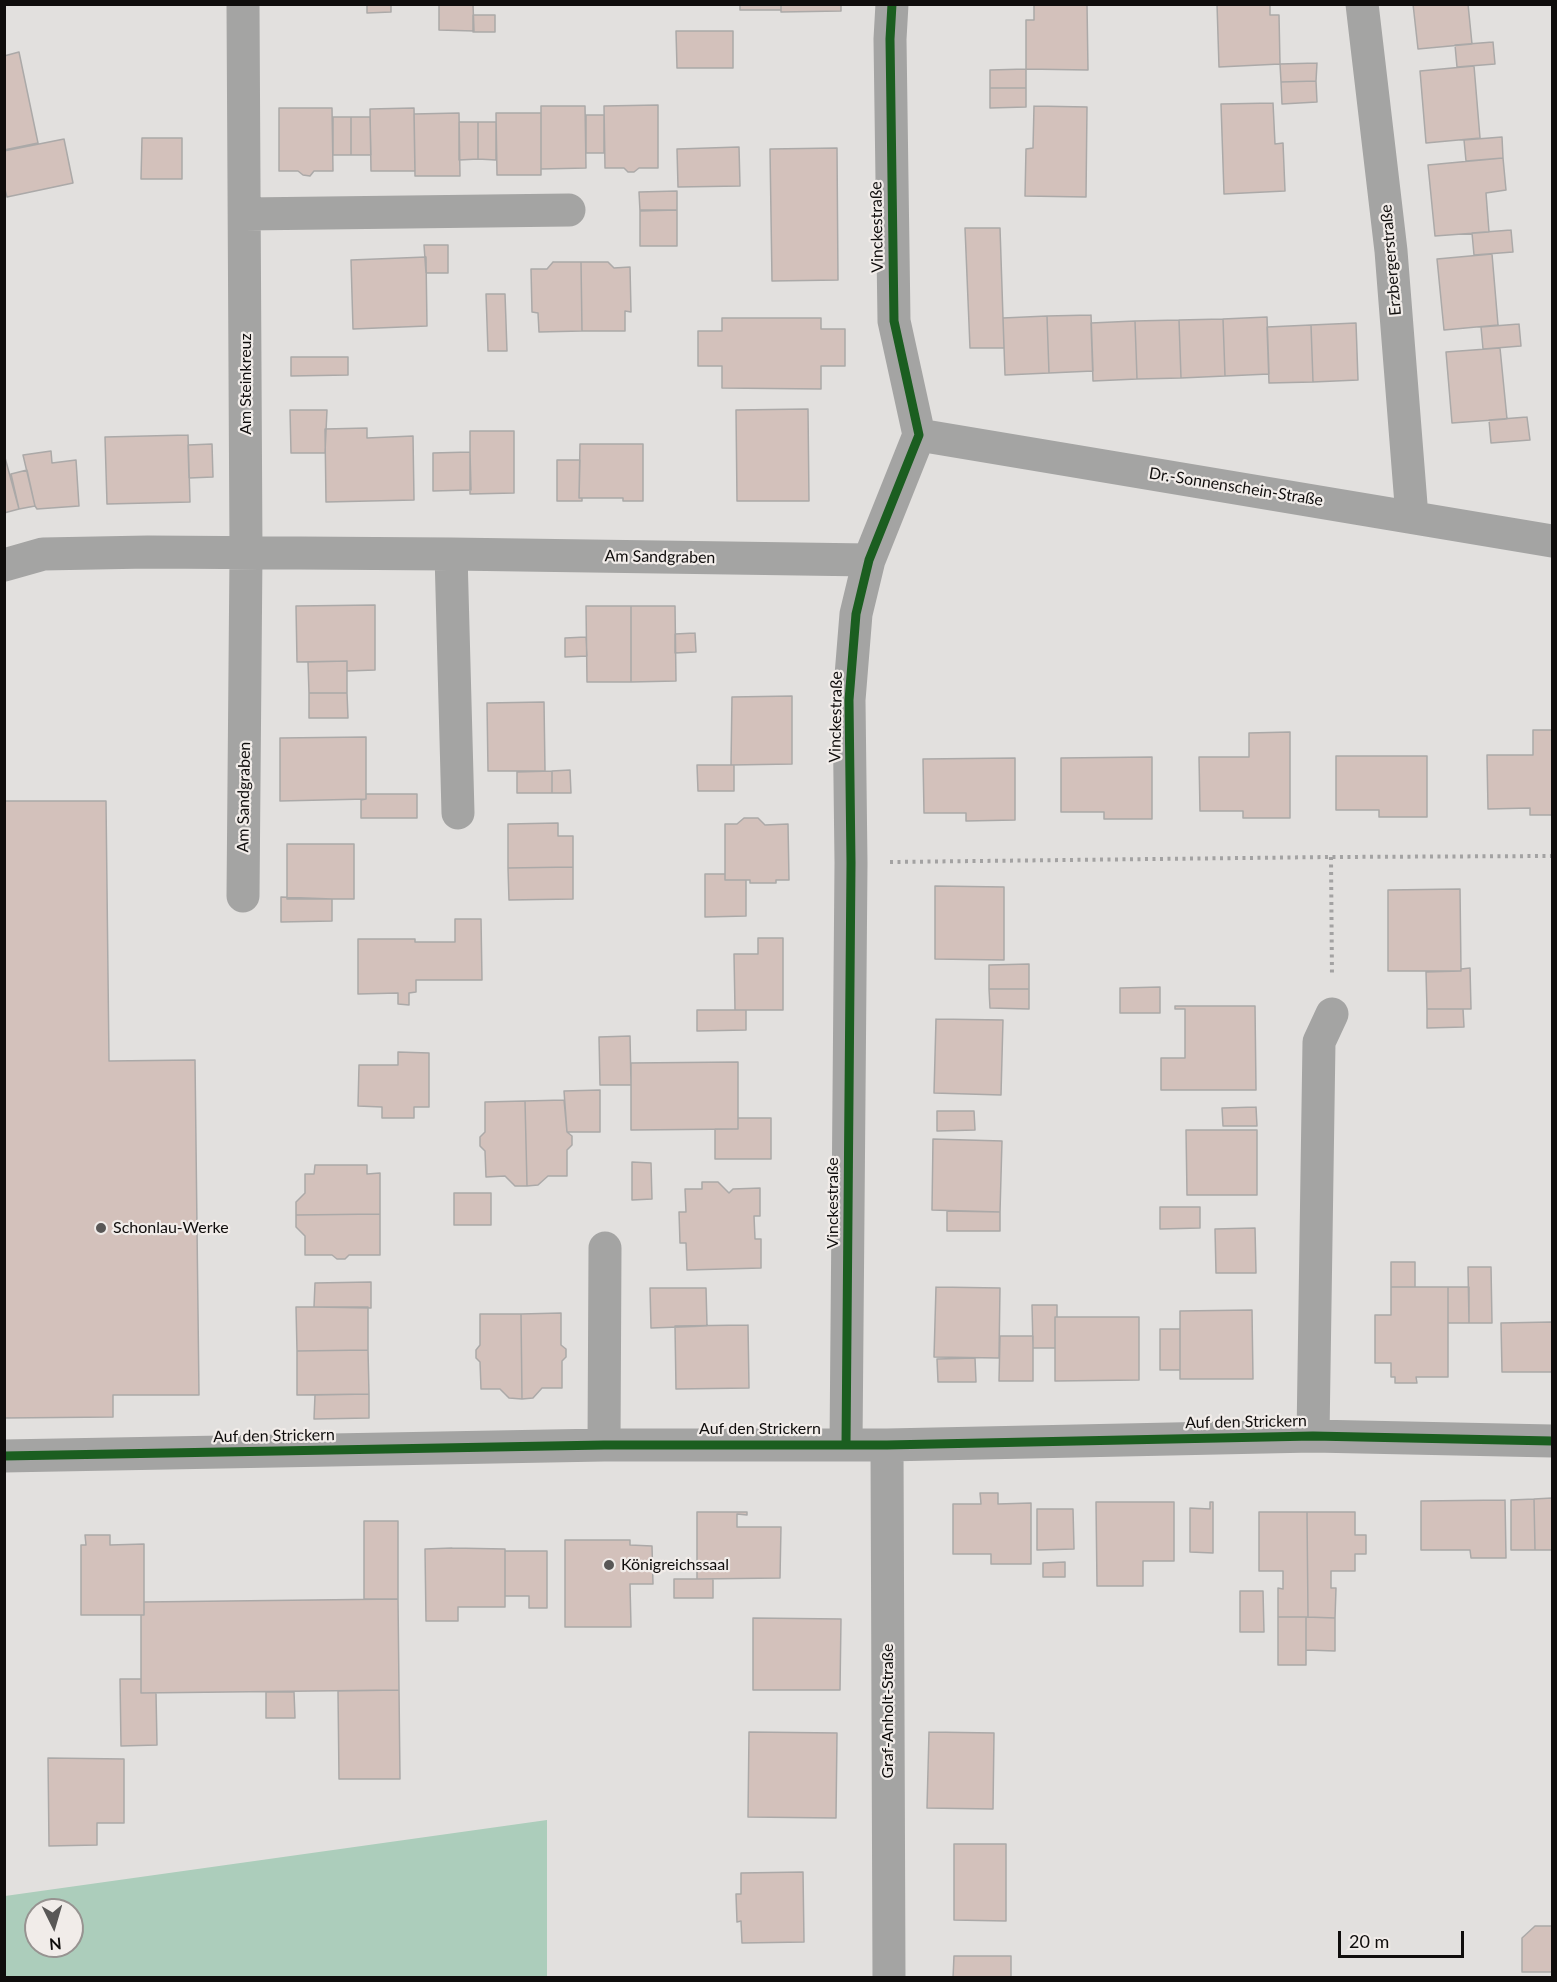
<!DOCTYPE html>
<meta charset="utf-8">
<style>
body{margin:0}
#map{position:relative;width:1557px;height:1982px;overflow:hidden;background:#e2e0de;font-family:Lato,sans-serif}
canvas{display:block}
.frame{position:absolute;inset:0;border:6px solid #0f0d0c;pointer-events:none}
.north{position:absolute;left:24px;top:1898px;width:60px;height:60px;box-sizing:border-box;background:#f1ece9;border:2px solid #979391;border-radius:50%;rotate:175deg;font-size:16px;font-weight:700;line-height:24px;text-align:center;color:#0f0d0c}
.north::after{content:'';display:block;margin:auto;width:21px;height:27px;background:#595756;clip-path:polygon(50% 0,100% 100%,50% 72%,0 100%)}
.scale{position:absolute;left:1338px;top:1931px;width:126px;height:27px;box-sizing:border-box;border:3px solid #0f0d0c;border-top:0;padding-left:8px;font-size:18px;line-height:21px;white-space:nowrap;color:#0f0d0c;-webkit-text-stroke:4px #f1ece9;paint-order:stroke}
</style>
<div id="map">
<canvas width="1557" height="1982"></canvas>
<div class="frame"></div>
<div class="north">N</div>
<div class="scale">20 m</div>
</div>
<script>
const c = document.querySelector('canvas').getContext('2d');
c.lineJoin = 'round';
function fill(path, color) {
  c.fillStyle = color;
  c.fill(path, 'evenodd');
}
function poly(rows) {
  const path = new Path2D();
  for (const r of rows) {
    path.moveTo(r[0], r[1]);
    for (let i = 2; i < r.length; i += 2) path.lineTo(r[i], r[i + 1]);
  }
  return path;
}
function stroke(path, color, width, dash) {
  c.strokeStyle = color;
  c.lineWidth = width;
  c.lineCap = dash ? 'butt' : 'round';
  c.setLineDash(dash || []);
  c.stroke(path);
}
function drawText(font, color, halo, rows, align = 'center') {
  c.font = font + ' Lato,sans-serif';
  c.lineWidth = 4.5;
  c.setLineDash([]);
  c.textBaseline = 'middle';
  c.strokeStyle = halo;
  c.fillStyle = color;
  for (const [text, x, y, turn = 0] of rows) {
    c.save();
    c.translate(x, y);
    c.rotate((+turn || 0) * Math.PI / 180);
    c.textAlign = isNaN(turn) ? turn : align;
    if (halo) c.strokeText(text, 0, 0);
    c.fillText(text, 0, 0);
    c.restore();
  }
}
fill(poly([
 [547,1820,547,1977,5,1977,5,1896],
 [36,1910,72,1910,72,1946,36,1946]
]), '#accdbb');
const building = poly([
 [367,4,391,4,391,12,367,13,367,4],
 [439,4,473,4,474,31,439,30,439,4],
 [740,4,781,4,781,10,740,10,740,4],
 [781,4,841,4,841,11,781,12,781,4],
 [1034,4,1087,4,1088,70,1026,69,1026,20,1034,20,1034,4],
 [1217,4,1270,4,1270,15,1279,15,1280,64,1219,67,1217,4],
 [1413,4,1468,4,1472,44,1418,49,1413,4],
 [473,15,495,15,495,32,473,32,473,15],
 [676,31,733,31,733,68,677,68,676,31],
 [1493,42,1495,64,1457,67,1455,45,1493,42],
 [19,52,38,143,4,150,4,56,19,52],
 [1317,63,1316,81,1281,82,1280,64,1317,63],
 [1474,66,1480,138,1426,143,1420,71,1474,66],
 [1026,69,1026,88,990,88,990,70,1026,69],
 [1316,81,1317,102,1282,104,1281,82,1316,81],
 [990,88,1026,88,1026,107,990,108,990,88],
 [1273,103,1275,144,1283,143,1285,191,1224,194,1221,104,1273,103],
 [658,105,658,168,639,168,634,172,628,172,624,168,605,168,604,106,658,105],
 [541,106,585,106,586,168,541,169,541,106],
 [1034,106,1087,107,1086,197,1025,196,1026,149,1033,148,1034,106],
 [279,108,332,108,333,171,314,171,310,176,303,175,298,171,279,171,279,108],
 [414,108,415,171,371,171,370,109,414,108],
 [459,113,460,176,415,176,414,114,459,113],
 [496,113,541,113,541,175,497,175,496,113],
 [586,115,604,115,604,153,586,153,586,115],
 [333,117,351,117,351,155,333,155,333,117],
 [351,117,370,117,371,155,351,155,351,117],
 [459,122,478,122,478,159,459,160,459,122],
 [478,122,496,122,496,160,478,159,478,122],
 [1502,137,1503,158,1466,161,1464,140,1502,137],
 [142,138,182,138,182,179,141,179,142,138],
 [64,139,73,183,7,197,4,186,4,151,64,139],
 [739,147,740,186,678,187,677,149,739,147],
 [837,148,838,280,772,281,770,149,837,148],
 [1503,158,1506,190,1486,193,1489,232,1435,236,1428,165,1503,158],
 [677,191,677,210,640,211,639,192,677,191],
 [640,210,677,210,677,246,640,246,640,210],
 [965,228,1000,228,1004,348,970,348,965,228],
 [1511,230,1513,252,1474,255,1472,233,1511,230],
 [424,245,448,245,448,273,426,273,424,245],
 [1492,254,1498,325,1444,330,1437,259,1492,254],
 [426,257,427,326,353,329,351,260,426,257],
 [553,262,581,262,582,331,539,332,538,313,532,312,531,269,547,269,553,262],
 [581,262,608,262,614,268,630,267,631,312,625,311,625,331,582,331,581,262],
 [486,294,505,294,507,351,488,351,486,294],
 [1091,315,1093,371,1049,373,1047,316,1091,315],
 [1047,316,1049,373,1005,375,1003,318,1047,316],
 [1267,317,1269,374,1225,376,1223,319,1267,317],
 [722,318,821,318,821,329,845,329,845,366,821,366,821,389,722,388,722,366,698,366,698,331,722,331,722,318],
 [1223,319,1225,376,1181,378,1179,320,1223,319],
 [1179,320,1181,378,1137,379,1135,321,1179,320],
 [1135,321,1137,379,1093,381,1091,323,1135,321],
 [1356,323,1358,380,1313,382,1311,325,1356,323],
 [1519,324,1521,346,1483,349,1481,327,1519,324],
 [1311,325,1313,382,1269,383,1267,327,1311,325],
 [1500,348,1507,419,1452,423,1446,352,1500,348],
 [291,357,348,357,348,375,291,376,291,357],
 [808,409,809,501,737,501,736,410,808,409],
 [290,410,327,410,325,453,291,453,290,410],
 [1527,417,1530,440,1491,443,1489,420,1527,417],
 [367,428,367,438,413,436,414,500,326,502,325,429,367,428],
 [470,431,514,431,514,493,470,494,470,431],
 [188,435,190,502,107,504,105,437,188,435],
 [212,444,213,477,189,478,188,445,212,444],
 [580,444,643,444,643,501,623,501,623,498,579,498,580,444],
 [51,451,52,463,76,460,79,506,37,509,35,506,23,455,51,451],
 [470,452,471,490,433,491,433,453,470,452],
 [4,454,19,509,4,513,4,454],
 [557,460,580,460,579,498,582,498,582,501,557,501,557,460],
 [27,470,35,506,19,509,11,474,27,470],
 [375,605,375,670,347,671,347,661,297,662,296,606,375,605],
 [586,606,631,606,631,682,587,682,586,606],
 [631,606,675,606,676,681,631,682,631,606],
 [695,633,696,652,675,653,675,634,695,633],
 [586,637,587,656,565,657,565,638,586,637],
 [347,661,347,693,309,693,308,662,347,661],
 [309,693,347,693,348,718,309,718,309,693],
 [792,696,792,764,731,765,732,697,792,696],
 [544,702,545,771,488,771,487,703,544,702],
 [1533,730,1552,730,1552,815,1530,815,1530,808,1488,809,1487,755,1533,755,1533,730],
 [1290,732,1290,818,1243,818,1243,811,1200,811,1199,757,1249,757,1249,733,1290,732],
 [366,737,366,799,280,801,280,738,366,737],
 [1336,756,1427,756,1427,817,1379,817,1379,810,1336,810,1336,756],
 [1152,757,1152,819,1104,819,1104,812,1061,812,1061,758,1152,757],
 [1015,758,1015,820,966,821,966,813,924,813,923,759,1015,758],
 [697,765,734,765,734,791,698,791,697,765],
 [570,770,571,793,552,793,552,771,570,770],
 [552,771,552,793,517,793,517,772,552,771],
 [366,794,417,794,417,818,361,818,361,800,366,799,366,794],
 [4,801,106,801,109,1061,195,1060,199,1395,113,1395,113,1417,4,1418,4,801],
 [744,818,758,818,765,825,788,824,789,880,776,880,776,883,750,883,750,880,725,880,725,824,737,824,744,818],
 [558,823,558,836,573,836,573,867,508,868,508,824,558,823],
 [287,844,354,844,354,899,287,899,287,844],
 [573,867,573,899,509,900,508,868,573,867],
 [705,874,725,874,725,880,746,880,746,916,705,917,705,874],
 [935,886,1004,887,1004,960,935,959,935,886],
 [1460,889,1461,971,1388,971,1388,890,1460,889],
 [281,897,332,899,332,921,281,922,281,897],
 [455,919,481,919,482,980,416,980,416,992,409,993,409,1005,398,1004,398,993,358,994,358,939,415,939,415,942,455,942,455,919],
 [758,938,783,938,783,1010,735,1010,734,954,758,954,758,938],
 [1029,964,1029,989,989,989,989,965,1029,964],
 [1470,968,1471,1009,1427,1009,1426,972,1461,971,1461,969,1470,968],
 [1160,987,1160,1013,1120,1013,1120,988,1160,987],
 [989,989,1029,989,1029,1009,990,1008,989,989],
 [1175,1006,1255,1006,1256,1090,1161,1090,1161,1058,1185,1058,1185,1009,1175,1009,1175,1006],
 [1427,1009,1463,1009,1464,1027,1427,1028,1427,1009],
 [697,1010,746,1010,746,1030,697,1031,697,1010],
 [936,1019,1003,1020,1001,1095,934,1093,936,1019],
 [630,1036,631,1085,600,1085,599,1037,630,1036],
 [398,1052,429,1053,429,1107,414,1107,414,1118,382,1118,382,1107,358,1106,359,1065,398,1065,398,1052],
 [738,1062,738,1129,631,1130,631,1063,738,1062],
 [600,1090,600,1132,567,1132,564,1091,600,1090],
 [564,1100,567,1132,572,1136,572,1145,567,1150,567,1176,548,1176,538,1185,527,1186,525,1101,564,1100],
 [525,1101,527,1186,515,1186,505,1176,486,1177,485,1151,480,1146,480,1137,485,1132,485,1102,525,1101],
 [1256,1107,1257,1126,1223,1126,1222,1108,1256,1107],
 [937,1111,974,1111,975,1130,937,1131,937,1111],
 [738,1118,771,1118,771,1159,715,1159,715,1129,738,1129,738,1118],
 [1186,1130,1257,1130,1257,1195,1187,1195,1186,1130],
 [933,1139,1002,1141,1000,1212,932,1210,933,1139],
 [632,1162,651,1163,652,1199,632,1200,632,1162],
 [315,1165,367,1165,367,1174,380,1173,380,1214,296,1215,296,1202,305,1193,305,1174,314,1174,315,1165],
 [702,1182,718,1182,729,1193,733,1189,760,1188,760,1216,754,1216,755,1239,761,1239,761,1268,687,1270,686,1243,680,1243,679,1212,686,1212,685,1189,702,1189,702,1182],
 [454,1193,491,1193,491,1225,454,1225,454,1193],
 [1160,1207,1200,1207,1200,1228,1160,1229,1160,1207],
 [947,1211,1000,1212,1000,1231,947,1231,947,1211],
 [380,1214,380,1255,349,1255,345,1259,337,1259,332,1255,305,1255,305,1236,296,1227,296,1215,380,1214],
 [1255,1228,1256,1273,1216,1273,1215,1229,1255,1228],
 [1391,1262,1415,1262,1415,1287,1391,1287,1391,1262],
 [1468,1267,1491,1267,1492,1323,1469,1323,1468,1267],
 [371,1282,371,1308,314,1307,315,1283,371,1282],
 [936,1287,1000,1288,999,1358,934,1357,936,1287],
 [1391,1287,1448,1287,1448,1377,1416,1377,1417,1383,1395,1383,1395,1377,1391,1377,1391,1363,1375,1363,1375,1315,1391,1315,1391,1287],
 [1448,1287,1469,1287,1469,1323,1448,1323,1448,1287],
 [650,1288,706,1288,707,1326,651,1328,650,1288],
 [1032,1305,1057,1305,1057,1317,1055,1317,1055,1348,1033,1348,1032,1305],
 [296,1307,368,1307,368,1350,297,1351,296,1307],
 [1252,1310,1253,1379,1180,1379,1180,1311,1252,1310],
 [561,1313,561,1345,566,1349,566,1357,562,1361,562,1388,542,1388,533,1398,522,1399,521,1314,561,1313],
 [480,1314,521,1314,522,1399,509,1398,500,1389,481,1389,480,1362,476,1358,476,1350,480,1345,480,1314],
 [1055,1317,1139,1317,1139,1380,1055,1381,1055,1317],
 [1552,1322,1552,1372,1502,1372,1501,1323,1552,1322],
 [748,1325,749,1388,676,1389,675,1326,748,1325],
 [1160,1329,1180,1329,1180,1370,1160,1370,1160,1329],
 [1000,1336,1033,1336,1033,1381,999,1381,1000,1336],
 [368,1350,369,1394,297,1395,297,1351,368,1350],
 [975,1358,976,1382,938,1382,937,1359,975,1358],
 [369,1394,369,1418,314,1419,315,1395,369,1394],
 [980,1493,998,1493,998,1504,1031,1503,1031,1564,991,1564,991,1554,953,1554,953,1504,981,1504,980,1493],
 [1552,1498,1552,1550,1535,1550,1534,1499,1552,1498],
 [1534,1499,1535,1550,1511,1550,1511,1500,1534,1499],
 [1505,1500,1506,1558,1471,1558,1470,1550,1421,1550,1421,1501,1505,1500],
 [1096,1502,1174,1502,1174,1561,1143,1561,1143,1586,1097,1586,1096,1502],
 [1210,1502,1213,1502,1213,1553,1190,1552,1190,1508,1210,1509,1210,1502],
 [1037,1509,1073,1509,1074,1549,1037,1550,1037,1509],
 [697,1512,747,1512,747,1515,737,1514,737,1527,781,1527,780,1578,697,1579,697,1512],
 [1259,1512,1307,1512,1308,1617,1278,1617,1278,1588,1283,1589,1283,1571,1259,1571,1259,1512],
 [1307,1512,1355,1512,1355,1535,1366,1535,1366,1554,1355,1554,1355,1571,1331,1571,1331,1588,1336,1588,1335,1618,1308,1617,1307,1512],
 [364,1521,398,1521,398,1599,364,1599,364,1521],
 [85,1535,110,1535,110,1545,144,1544,144,1615,81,1615,81,1545,86,1545,85,1535],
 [565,1540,630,1540,630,1545,652,1546,653,1584,630,1584,631,1627,565,1627,565,1540],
 [452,1548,505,1549,505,1607,458,1607,458,1621,426,1621,425,1549,452,1548],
 [505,1551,547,1551,547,1608,529,1608,529,1596,505,1596,505,1551],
 [1065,1562,1065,1577,1043,1577,1043,1563,1065,1562],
 [674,1579,713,1579,713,1598,674,1598,674,1579],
 [1240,1591,1263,1591,1264,1632,1240,1632,1240,1591],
 [398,1599,399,1690,141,1693,141,1615,144,1615,144,1602,398,1599],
 [1278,1617,1306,1617,1306,1665,1278,1665,1278,1617],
 [1306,1617,1335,1618,1335,1651,1306,1650,1306,1617],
 [753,1618,841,1619,840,1690,753,1690,753,1618],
 [120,1679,141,1679,141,1693,156,1693,157,1745,121,1746,120,1679],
 [399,1690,400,1779,339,1779,338,1691,399,1690],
 [266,1692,294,1692,295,1718,266,1718,266,1692],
 [749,1732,837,1733,836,1818,748,1817,749,1732],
 [929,1732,994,1733,993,1809,927,1808,929,1732],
 [48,1758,124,1759,124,1823,97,1823,97,1845,49,1846,48,1758],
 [954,1844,1006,1844,1006,1921,954,1920,954,1844],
 [803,1872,804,1942,742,1943,741,1921,737,1922,736,1894,741,1894,741,1873,803,1872],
 [1535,1926,1552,1926,1552,1972,1522,1972,1522,1938,1535,1926],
 [954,1956,1011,1956,1011,1978,953,1978,954,1956]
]);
fill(building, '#d3c1bb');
stroke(building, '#aba9a8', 1.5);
stroke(poly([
 [1331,857,1332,977],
 [890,862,1331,857,1552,856]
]), '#a3a2a2', 4, [3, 4.5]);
stroke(poly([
 [243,4,246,553,243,896],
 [1362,4,1391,251,1412,517],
 [245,214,569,210],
 [919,435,1552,541],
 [451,554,458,813],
 [4,565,43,554,148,552,451,554,869,560],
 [1313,1436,1319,1042,1332,1014],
 [846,1444,851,863,849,700,856,614,869,560,919,435,894,321,890,39,892,4],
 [604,1445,605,1248],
 [887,1445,889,1978],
 [4,1456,604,1445,887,1445,1313,1436,1552,1441]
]), '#a4a4a3', 33);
stroke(poly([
 [846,1444,851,863,849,700,856,614,869,560,919,435,894,321,890,39,892,4],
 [4,1456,604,1445,887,1445,1313,1436,1552,1441]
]), '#1b5e20', 9);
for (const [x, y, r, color] of [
 [101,1228,6,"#595756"],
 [609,1565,6,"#595756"]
]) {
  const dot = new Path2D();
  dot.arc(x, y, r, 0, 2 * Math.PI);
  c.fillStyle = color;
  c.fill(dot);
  stroke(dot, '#f1ece9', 2);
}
drawText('16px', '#0f0d0c', '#f1ece9', [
 ["Vinckestraße",877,227,-91],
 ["Erzbergerstraße",1391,260,-95],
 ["Am Steinkreuz",246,384,-90],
 ["Dr.-Sonnenschein-Straße",1236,487,9],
 ["Am Sandgraben",660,557,1],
 ["Vinckestraße",836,717,-89],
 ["Am Sandgraben",244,797,-89],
 ["Vinckestraße",833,1203,-90],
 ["Auf den Strickern",1246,1422,-1],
 ["Auf den Strickern",760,1429],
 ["Auf den Strickern",274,1436,-1],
 ["Graf-Anholt-Straße",888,1711,-90]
]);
drawText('16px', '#0f0d0c', '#f1ece9', [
 ["Schonlau-Werke",113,1228],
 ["Königreichssaal",621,1565]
], 'left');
</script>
